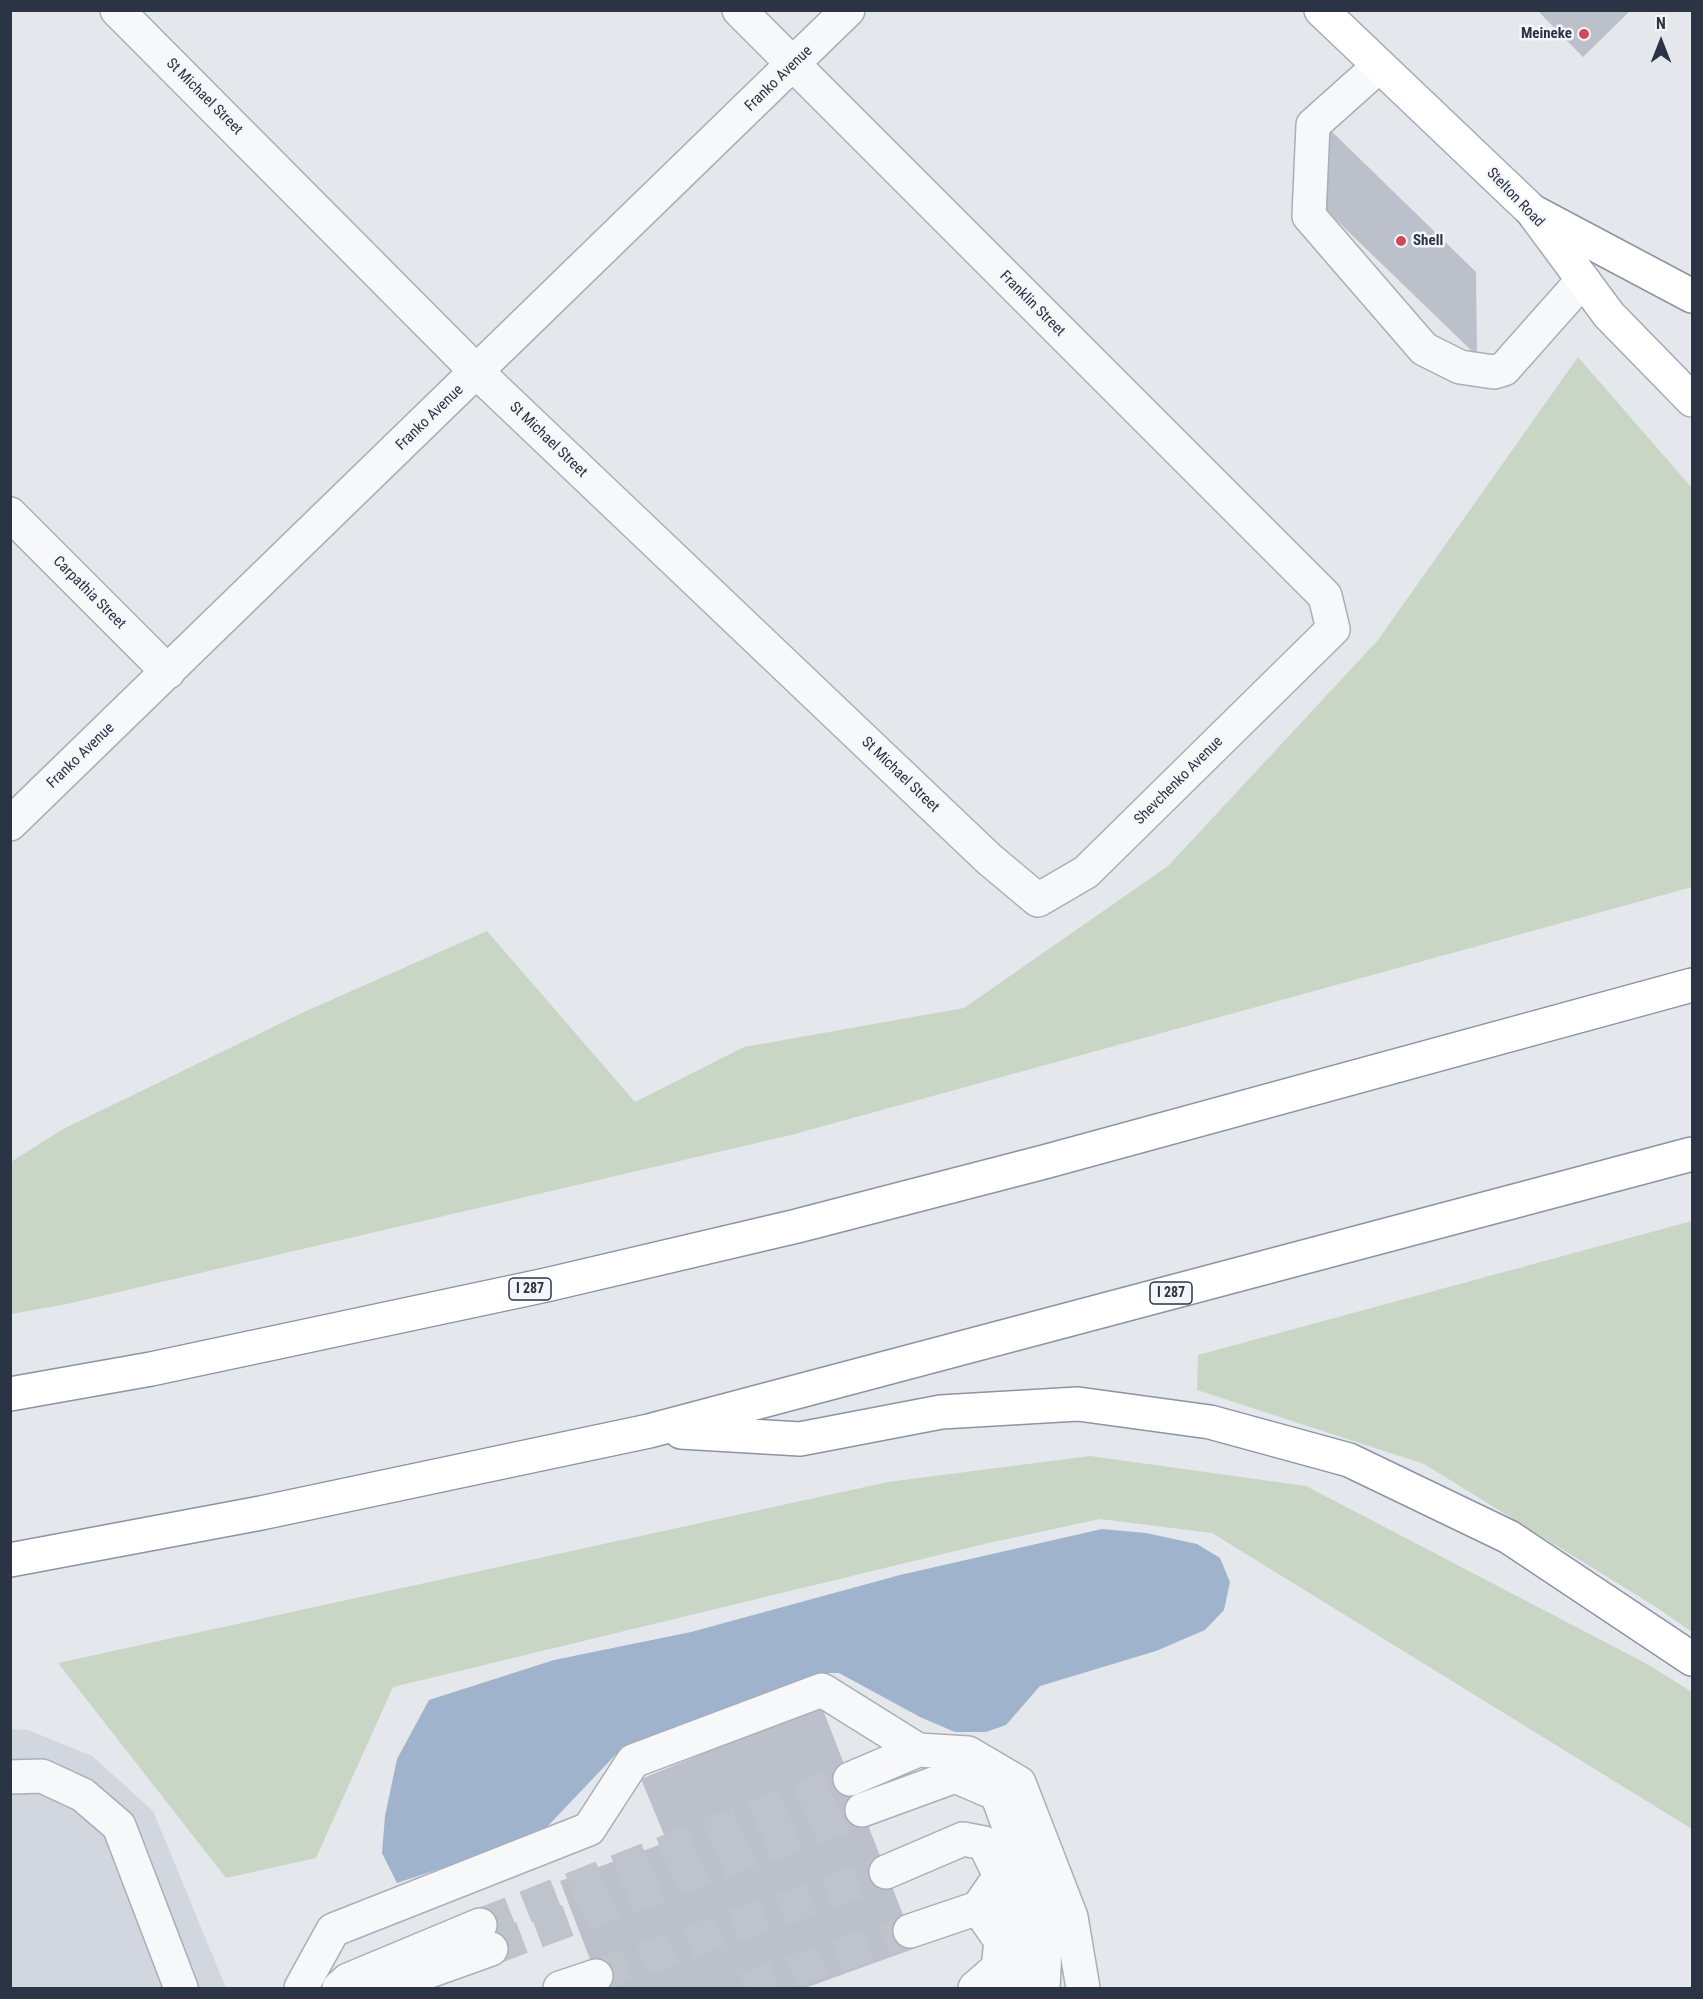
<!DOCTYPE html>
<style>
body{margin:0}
#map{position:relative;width:1703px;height:1999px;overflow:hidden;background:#e4e7ec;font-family:"Roboto Condensed",sans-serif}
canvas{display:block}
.frame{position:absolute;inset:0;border:12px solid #2b3445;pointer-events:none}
.north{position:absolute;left:1631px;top:12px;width:60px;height:60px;-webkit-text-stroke:4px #f4f6f9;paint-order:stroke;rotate:0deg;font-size:16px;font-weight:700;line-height:24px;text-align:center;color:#2b3445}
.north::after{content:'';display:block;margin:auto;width:21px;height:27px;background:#2b3445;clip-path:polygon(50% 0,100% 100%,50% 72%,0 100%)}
</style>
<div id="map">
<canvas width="1703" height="1999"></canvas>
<div class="frame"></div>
<div class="north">N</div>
</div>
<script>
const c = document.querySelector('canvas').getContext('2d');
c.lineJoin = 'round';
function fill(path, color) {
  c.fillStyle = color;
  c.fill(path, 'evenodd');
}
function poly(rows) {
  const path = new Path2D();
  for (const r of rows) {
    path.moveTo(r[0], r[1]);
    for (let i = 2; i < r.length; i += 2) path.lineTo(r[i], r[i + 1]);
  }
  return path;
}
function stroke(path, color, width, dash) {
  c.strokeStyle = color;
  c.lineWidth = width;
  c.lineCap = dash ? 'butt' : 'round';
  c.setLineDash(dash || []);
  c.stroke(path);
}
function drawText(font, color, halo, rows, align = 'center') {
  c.font = font + ' "Roboto Condensed",sans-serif';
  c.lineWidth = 5;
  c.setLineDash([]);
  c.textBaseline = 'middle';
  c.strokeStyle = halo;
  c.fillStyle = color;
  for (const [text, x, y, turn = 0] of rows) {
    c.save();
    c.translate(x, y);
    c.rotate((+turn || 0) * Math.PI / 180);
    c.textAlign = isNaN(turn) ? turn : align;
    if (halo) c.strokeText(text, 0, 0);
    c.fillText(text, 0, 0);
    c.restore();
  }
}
fill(poly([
 [10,1729,28,1730,92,1756,153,1811,226,1988,11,1988]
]), '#d2d6de');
fill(poly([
 [1578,357,1692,488,1692,887,791,1135,67,1304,11,1314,11,1162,63,1129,304,1012,487,931,635,1102,744,1047,964,1008,1168,866,1378,640],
 [1692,1221,1692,1632,1656,1607,1424,1464,1197,1390,1198,1355],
 [1090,1456,1306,1486,1647,1664,1692,1692,1692,1829,1212,1533,1100,1519,984,1544,393,1687,316,1858,226,1878,58,1663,888,1482]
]), '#c9d6c5');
fill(poly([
 [1102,1529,1146,1533,1197,1544,1220,1558,1230,1582,1224,1610,1205,1630,1156,1651,1040,1686,1006,1725,986,1732,955,1732,920,1717,839,1673,822,1673,621,1749,546,1828,508,1846,397,1883,382,1853,385,1816,397,1759,429,1700,554,1660,691,1632,900,1575]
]), '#9fb4cc');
fill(poly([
 [1537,10,1631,10,1583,57],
 [1324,124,1476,272,1477,356,1326,210],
 [821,1705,916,1948,805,1988,601,1988,560,1881,667,1842,641,1779]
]), '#bbc0ca');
stroke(poly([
 [480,1925,850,1779],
 [491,1949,862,1810],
 [596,1976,886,1872],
 [745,1988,910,1931]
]), '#bfc3cb', 33, [33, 16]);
const minor = poly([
 [117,10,477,372,989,859,1038,900,1086,872,1333,629,1325,596,739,10],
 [1379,66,1313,125,1309,216,1424,349,1460,367,1494,372,1504,369,1583,280],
 [10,514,168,672],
 [10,824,848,10],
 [10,1777,42,1776,83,1795,119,1826,181,1988],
 [850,1779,918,1750],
 [862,1810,955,1776,997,1794,1046,1928,1043,1988],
 [886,1872,963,1839,984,1843,1000,1876,1018,1936,1016,1978,1005,1988],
 [910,1931,978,1908,1000,1876],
 [385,1987,491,1949],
 [301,1988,333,1930,589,1829,633,1761,822,1690,918,1750,968,1753,1019,1783,1071,1917,1083,1988],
 [339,1988,348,1980,480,1925],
 [560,1988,596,1976],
 [975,1988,998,1968,1001,1941,978,1908]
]);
const major = poly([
 [1321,10,1532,211,1609,315,1692,400]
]);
const highway = poly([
 [1532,211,1692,296],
 [10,1394,151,1369,546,1285,797,1226,1044,1162,1692,985],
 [681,1432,800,1439,941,1412,1078,1404,1210,1422,1349,1460,1509,1537,1692,1659],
 [10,1560,261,1513,649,1431,1692,1154]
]);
stroke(minor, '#a9aeb7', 36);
stroke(major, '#a3abb8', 36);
stroke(highway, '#8b94a3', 36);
stroke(minor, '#f7f8fa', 33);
stroke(major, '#fff', 33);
stroke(highway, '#fff', 33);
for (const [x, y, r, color] of [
 [1584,34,6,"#d1495b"],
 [1401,241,6,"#d1495b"]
]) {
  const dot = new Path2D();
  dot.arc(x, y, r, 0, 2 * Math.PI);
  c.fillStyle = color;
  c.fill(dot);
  stroke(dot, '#f4f6f9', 2);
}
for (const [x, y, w] of [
 [530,1289,42],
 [1171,1293,42]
]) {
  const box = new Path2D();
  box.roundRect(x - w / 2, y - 11, w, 22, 4.5);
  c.fillStyle = '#f4f6f9';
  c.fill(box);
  stroke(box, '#2b3445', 1.5);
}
drawText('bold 14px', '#2b3445', null, [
 ["I 287",530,1289],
 ["I 287",1171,1293]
]);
drawText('bold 15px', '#2b3445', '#f4f6f9', [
 ["Meineke",1572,34],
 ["Shell",1413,241,"left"]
], 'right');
drawText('15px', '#2b3445', '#f4f6f9', [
 ["Franko Avenue",779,79,-44],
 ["St Michael Street",204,97,45],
 ["Stelton Road",1515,198,46],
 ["Franklin Street",1032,304,45],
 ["Franko Avenue",430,418,-44],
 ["St Michael Street",548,440,44],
 ["Carpathia Street",89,593,45],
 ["Franko Avenue",81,756,-44],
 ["St Michael Street",900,775,44],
 ["Shevchenko Avenue",1179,781,-45]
]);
</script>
